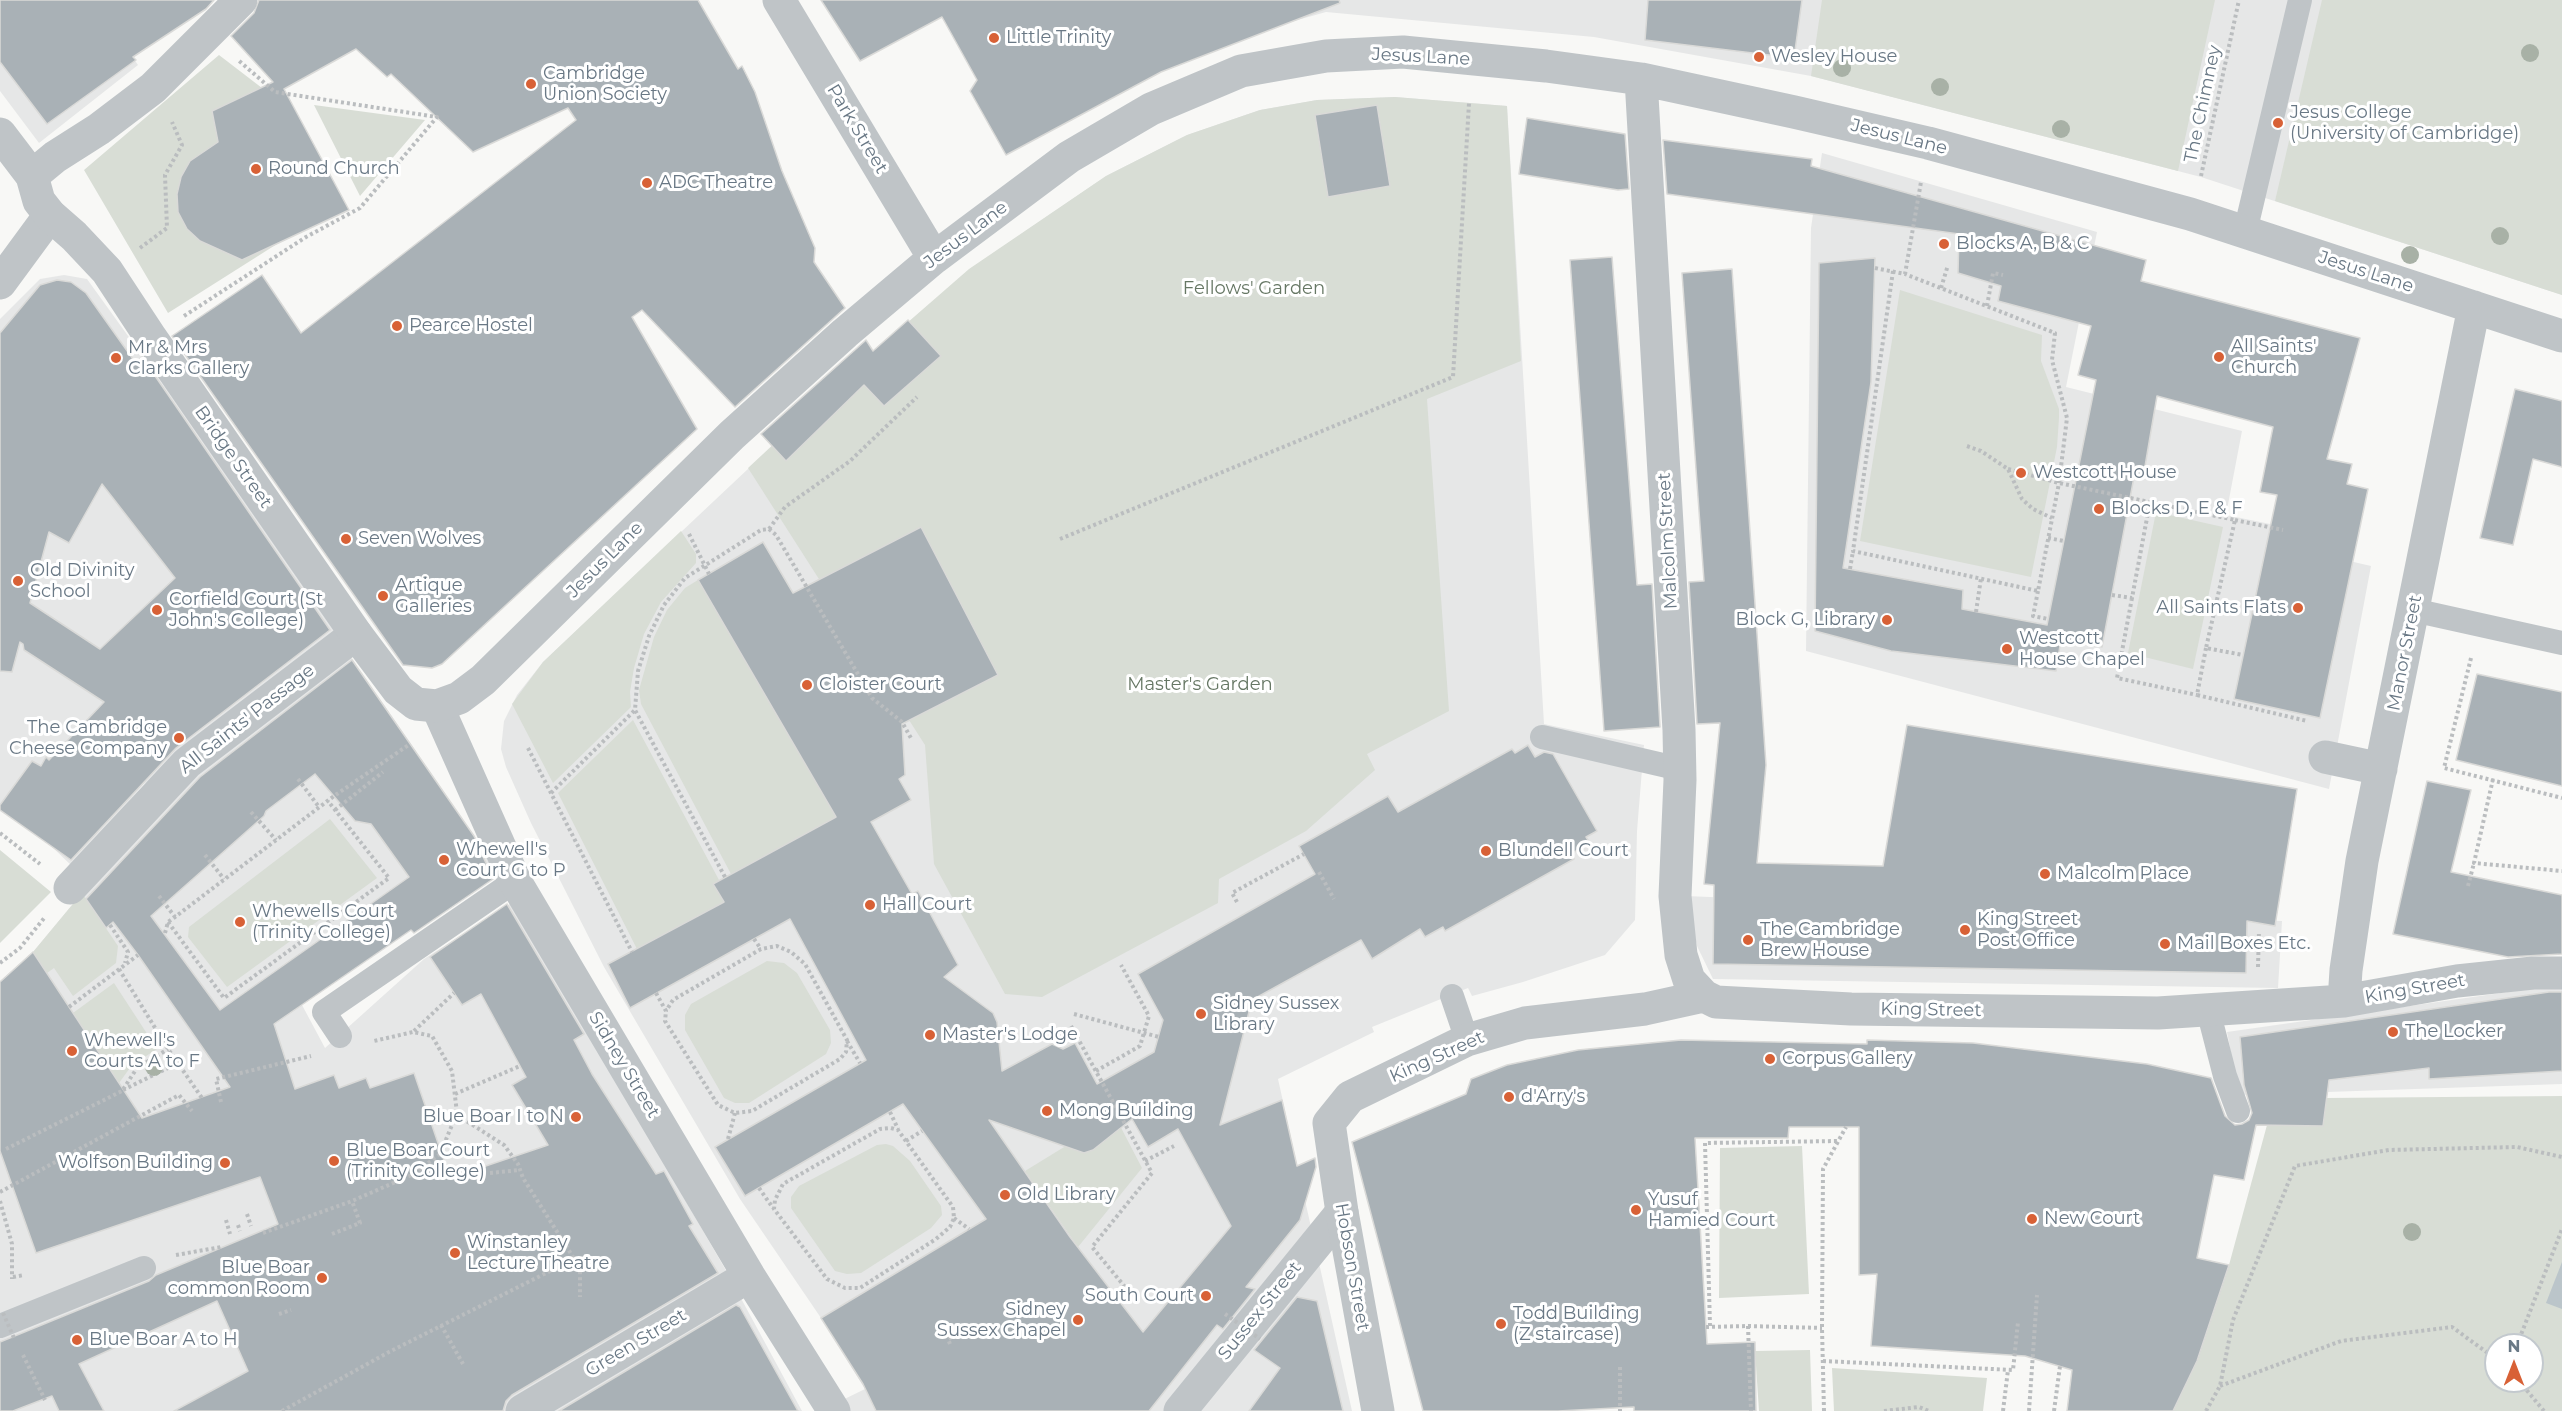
<!DOCTYPE html>
<style>
body{margin:0}
#map{position:relative;width:2562px;height:1411px;overflow:hidden;background:#f8f8f6;font-family:Montserrat,sans-serif}
canvas{display:block}
.north{position:absolute;left:2484px;top:1333px;width:60px;height:60px;box-sizing:border-box;background:#fff;border:2px solid #c3c9ce;border-radius:50%;rotate:0deg;font-size:16px;font-weight:700;line-height:24px;text-align:center;color:#697885}
.north::after{content:'';display:block;margin:auto;width:21px;height:27px;background:#d86136;clip-path:polygon(50% 0,100% 100%,50% 72%,0 100%)}
</style>
<div id="map">
<canvas width="2562" height="1411"></canvas>
<div class="north">N</div>
</div>
<script>
const c = document.querySelector('canvas').getContext('2d');
c.lineJoin = 'round';
function fill(path, color) {
  c.fillStyle = color;
  c.fill(path, 'evenodd');
}
function poly(rows) {
  const path = new Path2D();
  for (const r of rows) {
    path.moveTo(r[0], r[1]);
    for (let i = 2; i < r.length; i += 2) path.lineTo(r[i], r[i + 1]);
  }
  return path;
}
function stroke(path, color, width, dash) {
  c.strokeStyle = color;
  c.lineWidth = width;
  c.lineCap = dash ? 'butt' : 'round';
  c.setLineDash(dash || []);
  c.stroke(path);
}
function drawText(font, color, halo, rows, align = 'center') {
  c.font = font + ' Montserrat,sans-serif';
  c.lineWidth = 6;
  c.setLineDash([]);
  c.textBaseline = 'middle';
  c.strokeStyle = halo;
  c.fillStyle = color;
  for (const [text, x, y, turn = 0] of rows) {
    c.save();
    c.translate(x, y);
    c.rotate((+turn || 0) * Math.PI / 180);
    c.textAlign = isNaN(turn) ? turn : align;
    if (halo) c.strokeText(text, 0, 0);
    c.fillText(text, 0, 0);
    c.restore();
  }
}
fill(poly([
 [0,0,102,12,138,65,39,143,0,91],
 [1277,0,2562,0,2562,295,2201,177,1811,76,1594,37,1326,12,1287,23],
 [1395,97,1507,106,1544,724,1644,745,1637,831,1635,920,1605,955,1523,982,1472,996,1468,988,1372,1027,1374,1032,1278,1079,1352,1411,820,1411,865,1389,821,1318,740,1199,604,967,531,823,506,767,501,749,504,721,517,695,543,662,852,371,970,269,1106,176,1187,135,1260,110,1317,100],
 [1822,153,2097,232,2066,387,2242,431,2226,515,2270,524,2267,542,2371,566,2329,789,1806,651,1811,228],
 [64,275,87,279,340,630,143,785,73,867,51,846,0,810,0,319,40,279],
 [351,657,498,870,302,1005,325,1048,424,959,513,902,724,1267,802,1411,0,1411,0,981,33,952,82,893,210,761],
 [1686,896,2282,921,2278,988,1713,979,1697,946],
 [2557,985,2562,986,2562,1084,2239,1095,2227,1032]
]), '#e6e7e7');
fill(poly([
 [1822,0,2215,0,2178,171,1811,76],
 [2322,0,2562,0,2562,295,2275,201],
 [219,55,262,88,214,110,230,147,190,162,181,177,177,194,178,212,187,229,200,241,277,244,168,313,84,170],
 [1395,97,1507,106,1521,361,1427,399,1449,711,1367,754,1375,770,1306,831,1219,879,1218,903,1042,997,1005,994,934,864,925,745,748,468,852,371,969,269,1106,176,1187,135,1260,110,1317,100],
 [314,105,425,120,360,196],
 [1900,290,2042,335,2041,361,2059,409,2059,418,2057,447,2031,577,1860,541],
 [2156,512,2223,527,2193,669,2128,653],
 [681,531,696,554,696,563,661,602,644,634,634,668,630,692,631,707,553,783,512,704,543,662],
 [698,580,836,817,731,874,641,704,639,690,654,637,667,610,685,588],
 [633,720,719,880,713,884,724,902,637,949,558,793],
 [330,819,377,878,227,987,188,937,189,927],
 [0,850,51,892,0,943],
 [82,893,118,946,116,963,73,996,54,968,47,973,33,952],
 [767,961,784,963,797,973,830,1030,831,1043,826,1054,749,1103,735,1103,724,1098,685,1030,685,1015,691,1004],
 [114,983,157,1049,132,1065,119,1083,73,1013],
 [2562,1096,2562,1411,2173,1411,2197,1361,2229,1265,2267,1125,2326,1098],
 [2496,1345,2532,1345,2532,1381,2496,1381],
 [1117,1120,1142,1168,1078,1247,1025,1171,1069,1144,1084,1152,1093,1150,1101,1144,1103,1135],
 [886,1144,893,1146,910,1161,941,1206,942,1215,931,1228,861,1273,847,1274,835,1271,791,1208,791,1197,799,1186,877,1145],
 [1802,1146,1809,1294,1719,1298,1720,1148],
 [1810,1350,1812,1411,1759,1411,1755,1351],
 [1832,1368,1987,1378,1983,1411,1834,1411]
]), '#d8ddd5');
fill(poly([
 [2562,1262,2562,1309,2546,1303]
]), '#bbc5ca');
const building = poly([
 [0,0,214,0,206,9,133,57,136,60,47,124,0,62,0,0],
 [259,0,698,0,738,69,742,66,755,92,782,171,815,248,814,262,845,308,735,407,642,310,632,317,697,429,442,664,432,668,403,665,172,336,262,275,301,333,576,120,568,108,473,152,391,74,387,77,356,49,284,89,349,210,242,260,200,241,187,229,178,212,177,194,181,177,190,161,218,142,212,111,273,82,231,36,254,13,259,0],
 [821,0,1339,0,1340,3,1161,72,1006,155,970,91,977,80,942,17,860,61,821,0],
 [1648,0,1802,0,1794,58,1645,40,1648,0],
 [1377,105,1390,186,1328,197,1315,115,1377,105],
 [1527,118,1625,134,1629,189,1618,190,1519,174,1527,118],
 [1663,140,1812,159,1811,166,2146,260,2141,281,2360,338,2327,459,2352,464,2347,484,2368,489,2320,718,2234,699,2277,495,2260,492,2273,427,2157,396,2143,478,2134,477,2102,647,2061,639,2056,671,1891,651,1815,631,1819,263,1875,258,1871,382,1843,568,1963,590,1962,609,2047,625,2096,380,2078,375,2091,326,1998,301,2001,286,1958,273,1959,234,1667,194,1663,140],
 [1612,257,1637,585,1652,584,1660,727,1604,731,1570,260,1612,257],
 [1732,269,1766,765,1757,863,1883,866,1907,725,2297,789,2275,926,2247,921,2246,973,1713,964,1714,885,1704,884,1720,723,1697,724,1689,582,1704,581,1682,273,1732,269],
 [57,280,71,282,86,293,135,362,142,357,330,630,176,748,71,860,0,810,0,805,32,761,41,766,46,757,49,760,104,702,24,650,23,644,20,642,12,672,0,671,0,333,40,285,57,280],
 [102,484,175,578,100,649,30,603,49,532,69,543,102,484],
 [908,320,941,356,884,406,864,385,786,461,761,434,866,340,873,351,908,320],
 [2515,389,2562,401,2562,467,2533,459,2513,545,2480,538,2515,389],
 [921,527,998,675,902,724,905,775,899,779,911,800,871,822,912,894,918,891,958,965,944,977,993,1013,997,1022,1002,1071,1052,1044,1063,1049,1075,1043,1097,1084,1154,1052,1163,1020,1138,974,1315,874,1299,846,1388,796,1398,812,1512,749,1515,753,1528,745,1535,757,1544,752,1553,754,1597,831,1586,837,1590,843,1571,854,1574,859,1445,931,1443,927,1425,937,1420,929,1372,959,1361,940,1252,1000,1220,1125,1282,1100,1297,1166,1315,1158,1316,1167,1300,1220,1246,1287,1255,1289,1223,1329,1217,1325,1149,1411,876,1411,863,1384,821,1318,986,1219,903,1104,745,1196,715,1147,866,1060,790,919,630,1008,608,964,724,902,713,884,836,817,698,580,763,542,793,593,921,527],
 [1132,1119,1148,1147,1178,1129,1231,1226,1143,1332,1070,1237,989,1120,1084,1153,1093,1150,1132,1119],
 [352,660,474,836,493,879,414,933,411,930,274,1024,295,1089,334,1075,339,1088,366,1078,370,1088,414,1073,450,1178,548,1145,512,1085,526,1077,481,994,462,1005,430,957,507,904,584,1034,574,1040,592,1074,656,1174,664,1171,693,1224,689,1226,718,1273,512,1395,506,1401,503,1411,174,1411,248,1371,217,1301,79,1364,104,1411,59,1411,52,1396,13,1411,0,1411,0,1342,149,1281,156,1275,278,1224,260,1177,36,1253,0,1151,0,982,33,952,142,1118,230,1087,138,955,113,922,106,928,86,899,200,777,352,660],
 [315,774,355,821,371,824,409,877,220,1010,151,916,264,816,266,811,315,774],
 [2477,674,2562,692,2562,786,2456,760,2477,674],
 [2427,781,2471,790,2451,872,2562,895,2562,954,2508,957,2393,934,2427,781],
 [2549,992,2562,992,2562,1071,2429,1079,2429,1068,2329,1080,2323,1126,2256,1125,2244,1180,2214,1175,2197,1258,2229,1265,2197,1361,2173,1411,2067,1411,2072,1370,2025,1356,1871,1346,1877,1274,1859,1275,1859,1127,1789,1127,1788,1138,1695,1138,1707,1344,1755,1342,1756,1411,1634,1411,1634,1407,1558,1411,1423,1411,1352,1142,1466,1094,1471,1079,1507,1065,1578,1050,1681,1040,1867,1044,1867,1040,1973,1043,2147,1064,2211,1078,2225,1116,2235,1125,2242,1124,2249,1120,2252,1113,2244,1085,2240,1037,2549,992],
 [1297,1297,1317,1301,1343,1411,1249,1411,1280,1368,1254,1350,1297,1297],
 [736,1305,740,1307,798,1411,559,1411,736,1305]
]);
fill(building, '#a9b1b6');
stroke(building, '#dadad8', 1.5);
stroke(poly([
 [2201,176,2239,0],
 [140,248,167,228,165,175,182,145,172,122],
 [1875,268,1905,274,1921,182],
 [1893,271,1853,551,2038,591,2059,483,2067,418,2052,360,2055,333,1905,274],
 [1941,288,1948,265],
 [1987,306,1993,273,2003,275],
 [184,316,306,237,360,208,437,117,275,92,238,60],
 [1967,446,1981,451,2008,469,2022,499,2033,509,2052,518],
 [2008,469,2059,483,2235,520,2206,648,2243,655],
 [2235,520,2283,530],
 [769,529,785,507,850,461,917,397],
 [689,534,709,574],
 [2048,538,2064,541],
 [1060,539,1453,377,1469,103],
 [1850,569,1853,551],
 [2038,591,2033,616,2048,619],
 [2112,595,2132,598,2150,502],
 [2132,598,2117,678,2197,695],
 [1976,612,1981,578],
 [2206,648,2197,695,2307,721],
 [2471,658,2444,768,2562,798],
 [528,748,632,952],
 [298,779,319,807],
 [2493,779,2474,863,2562,871],
 [551,793,635,710],
 [335,810,383,772],
 [251,812,276,840],
 [0,833,40,864],
 [205,855,224,879],
 [1319,872,1334,899],
 [725,877,635,710,638,671,649,636,664,605,685,578,761,530,769,529,776,535,872,698,902,722,912,740],
 [2468,886,2474,863],
 [159,896,175,917],
 [1237,902,1232,893,1304,854],
 [168,922,224,998,389,878,328,801],
 [110,925,128,952,125,963],
 [165,933,168,922,175,917,334,796,410,744],
 [754,939,761,949],
 [0,963,20,948,45,917],
 [2258,967,2259,931],
 [119,969,168,1049,202,1098],
 [656,993,666,1011,665,1021,718,1105,735,1113,752,1111,840,1059,846,1052,847,1040,805,964,791,952,777,946,761,949,673,1000,666,1011],
 [69,1007,138,955],
 [1074,1014,1159,1037],
 [1071,1026,1152,1173,1092,1247,1135,1299],
 [414,1031,454,993],
 [847,1041,860,1063],
 [1096,1071,1140,1046,1149,1016,1121,965],
 [123,1090,178,1063],
 [455,1094,520,1066],
 [221,1102,216,1079,311,1056],
 [890,1112,898,1129],
 [457,1115,504,1145,518,1164,523,1178,580,1268,580,1297],
 [891,1128,898,1130,953,1207,954,1218,950,1227,936,1239,860,1288,845,1288,827,1279,774,1209,775,1200,783,1184,880,1129,891,1128],
 [728,1139,735,1113],
 [906,1141,922,1131],
 [6,1149,122,1091,137,1068,168,1049],
 [1145,1161,1174,1146],
 [490,1173,520,1170],
 [759,1188,773,1208],
 [0,1192,179,1095,192,1111],
 [0,1201,12,1244,12,1279],
 [247,1214,251,1226],
 [954,1218,969,1229],
 [226,1220,230,1234],
 [238,1225,240,1231],
 [263,1233,352,1201,414,1174,440,1154,457,1113,452,1071,432,1036,413,1032,374,1041],
 [332,1234,360,1223,352,1201],
 [176,1255,221,1247],
 [13,1277,24,1275],
 [279,1314,291,1310],
 [441,1325,463,1364],
 [1710,1326,1705,1143,1839,1141],
 [1748,1326,1822,1328],
 [1706,1327,1748,1326,1751,1411],
 [950,1344,948,1339,976,1325],
 [2517,1345,2562,1229],
 [23,1355,45,1400],
 [1823,1361,2013,1370,2018,1322],
 [1620,1367,1620,1411],
 [2519,1381,2544,1411],
 [2220,1386,2341,1341,2452,1327,2496,1359],
 [282,1411,389,1352,574,1259],
 [1824,1411,1822,1328,1823,1169,1846,1127],
 [1884,1411,1919,1407,1929,1411],
 [2003,1411,2008,1370],
 [2029,1411,2037,1295],
 [2054,1411,2060,1366],
 [2206,1411,2220,1386,2233,1320,2295,1166,2389,1150,2517,1147,2562,1157]
]), '#babdbf', 4, [3, 3]);
stroke(poly([
 [2245,232,2300,0],
 [2413,610,2562,643],
 [1542,737,1680,769],
 [1452,996,1467,1040],
 [2208,1010,2225,1076,2238,1111],
 [340,1036,324,1012,515,881],
 [0,1326,144,1268]
]), '#bfc4c7', 24);
stroke(poly([
 [0,283,50,215],
 [437,706,515,881,749,1276,834,1411],
 [70,888,187,763,356,634],
 [522,1411,749,1276],
 [1180,1411,1342,1212]
]), '#bfc4c7', 33);
stroke(poly([
 [779,0,934,258],
 [1641,79,1679,730,1680,780,1675,896,1681,955,1689,980,1704,996],
 [0,134,32,176,39,201,50,215,74,236,107,271,151,338,356,634,398,690,416,704,437,706,459,698,483,680,732,435,845,333,934,258,1069,157,1151,109,1241,71,1326,56,1403,52,1546,66,1641,79,1794,112,1928,143,2190,214,2562,336],
 [32,176,55,157,99,129,153,88,241,0],
 [2325,757,2381,769],
 [2344,1001,2346,970,2362,861,2474,307],
 [1378,1411,1342,1212,1329,1123,1350,1097,1467,1040,1525,1023,1645,1009,1704,996,1716,1002,1851,1009,2158,1013,2344,1001,2457,981,2533,973,2562,973]
]), '#bfc4c7', 33);
stroke(poly([
 [3,1313,14,1338],
 [1225,1314,1260,1339]
]), '#babdbf', 4, [3, 3]);
c.fillStyle = '#a8b1a6';
for (const [x, y] of [
 [2530,53],
 [1842,68],
 [1940,87],
 [2061,129],
 [2500,236],
 [2410,255],
 [154,1067],
 [2412,1232]
]) {
  c.beginPath();
  c.arc(x, y, 9, 0, 2 * Math.PI);
  c.fill();
}
for (const [x, y, r, color] of [
 [994,38,6,"#d86136"],
 [1759,57,6,"#d86136"],
 [531,84,6,"#d86136"],
 [2278,123,6,"#d86136"],
 [256,169,6,"#d86136"],
 [647,183,6,"#d86136"],
 [1944,244,6,"#d86136"],
 [397,326,6,"#d86136"],
 [2219,357,6,"#d86136"],
 [116,358,6,"#d86136"],
 [2021,473,6,"#d86136"],
 [2099,509,6,"#d86136"],
 [346,539,6,"#d86136"],
 [18,581,6,"#d86136"],
 [383,596,6,"#d86136"],
 [2298,608,6,"#d86136"],
 [157,610,6,"#d86136"],
 [1887,620,6,"#d86136"],
 [2007,649,6,"#d86136"],
 [807,685,6,"#d86136"],
 [179,738,6,"#d86136"],
 [1486,851,6,"#d86136"],
 [444,860,6,"#d86136"],
 [2045,874,6,"#d86136"],
 [870,905,6,"#d86136"],
 [240,922,6,"#d86136"],
 [1965,930,6,"#d86136"],
 [1748,940,6,"#d86136"],
 [2165,944,6,"#d86136"],
 [1201,1014,6,"#d86136"],
 [2393,1032,6,"#d86136"],
 [930,1035,6,"#d86136"],
 [72,1051,6,"#d86136"],
 [1770,1059,6,"#d86136"],
 [1509,1097,6,"#d86136"],
 [1047,1111,6,"#d86136"],
 [576,1117,6,"#d86136"],
 [334,1161,6,"#d86136"],
 [225,1163,6,"#d86136"],
 [1005,1195,6,"#d86136"],
 [1636,1210,6,"#d86136"],
 [2032,1219,6,"#d86136"],
 [455,1253,6,"#d86136"],
 [322,1278,6,"#d86136"],
 [1206,1296,6,"#d86136"],
 [1078,1320,6,"#d86136"],
 [1501,1324,6,"#d86136"],
 [77,1340,6,"#d86136"]
]) {
  const dot = new Path2D();
  dot.arc(x, y, r, 0, 2 * Math.PI);
  c.fillStyle = color;
  c.fill(dot);
  stroke(dot, '#fff', 2);
}
drawText('18px', '#697885', '#fff', [
 ["Little Trinity",1006,38],
 ["Wesley House",1771,57],
 ["Cambridge",543,74],
 ["Union Society",543,95],
 ["Jesus College",2290,113],
 ["(University of Cambridge)",2290,134],
 ["Round Church",268,169],
 ["ADC Theatre",659,183],
 ["Blocks A, B & C",1956,244],
 ["Pearce Hostel",409,326],
 ["All Saints'",2231,347],
 ["Church",2231,368],
 ["Mr & Mrs",128,348],
 ["Clarks Gallery",128,369],
 ["Westcott House",2033,473],
 ["Blocks D, E & F",2111,509],
 ["Seven Wolves",358,539],
 ["Old Divinity",30,571],
 ["School",30,592],
 ["Artique",395,586],
 ["Galleries",395,607],
 ["Corfield Court (St",169,600],
 ["John's College)",169,621],
 ["All Saints Flats",2286,608,"right"],
 ["Block G, Library",1875,620,"right"],
 ["Westcott",2019,639],
 ["House Chapel",2019,660],
 ["Cloister Court",819,685],
 ["The Cambridge",167,728,"right"],
 ["Cheese Company",167,749,"right"],
 ["Whewell's",456,850],
 ["Court G to P",456,871],
 ["Blundell Court",1498,851],
 ["Malcolm Place",2057,874],
 ["Hall Court",882,905],
 ["Whewells Court",252,912],
 ["(Trinity College)",252,933],
 ["King Street",1977,920],
 ["Post Office",1977,941],
 ["The Cambridge",1760,930],
 ["Brew House",1760,951],
 ["Mail Boxes Etc.",2177,944],
 ["Sidney Sussex",1213,1004],
 ["Library",1213,1025],
 ["The Locker",2405,1032],
 ["Master's Lodge",942,1035],
 ["Whewell's",84,1041],
 ["Courts A to F",84,1062],
 ["Corpus Gallery",1782,1059],
 ["d'Arry's",1521,1097],
 ["Mong Building",1059,1111],
 ["Blue Boar I to N",564,1117,"right"],
 ["Blue Boar Court",346,1151],
 ["(Trinity College)",346,1172],
 ["Wolfson Building",213,1163,"right"],
 ["Old Library",1017,1195],
 ["Yusuf",1648,1200],
 ["Hamied Court",1648,1221],
 ["New Court",2044,1219],
 ["Winstanley",467,1243],
 ["Lecture Theatre",467,1264],
 ["Blue Boar",310,1268,"right"],
 ["common Room",310,1289,"right"],
 ["South Court",1194,1296,"right"],
 ["Sidney",1066,1310,"right"],
 ["Sussex Chapel",1066,1331,"right"],
 ["Todd Building",1513,1314],
 ["(Z staircase)",1513,1335],
 ["Blue Boar A to H",89,1340]
], 'left');
drawText('18px', '#697885', '#fff', [
 ["Jesus Lane",1421,57,3],
 ["The Chimney",2203,104,-78],
 ["Park Street",857,129,59],
 ["Jesus Lane",1899,137,14],
 ["Jesus Lane",966,235,-37],
 ["Jesus Lane",2366,272,18],
 ["Bridge Street",233,457,55],
 ["Malcolm Street",1668,541,-93],
 ["Jesus Lane",605,560,-45],
 ["Manor Street",2405,653,-79],
 ["All Saints' Passage",247,719,-38],
 ["King Street",2415,989,-10],
 ["King Street",1931,1010,1],
 ["King Street",1437,1057,-24],
 ["Sidney Street",624,1065,59],
 ["Hobson Street",1352,1267,80],
 ["Sussex Street",1260,1311,-51],
 ["Green Street",636,1343,-31]
]);
drawText('18px', '#667764', '#fff', [
 ["Fellows' Garden",1254,289],
 ["Master's Garden",1200,685]
]);
</script>
